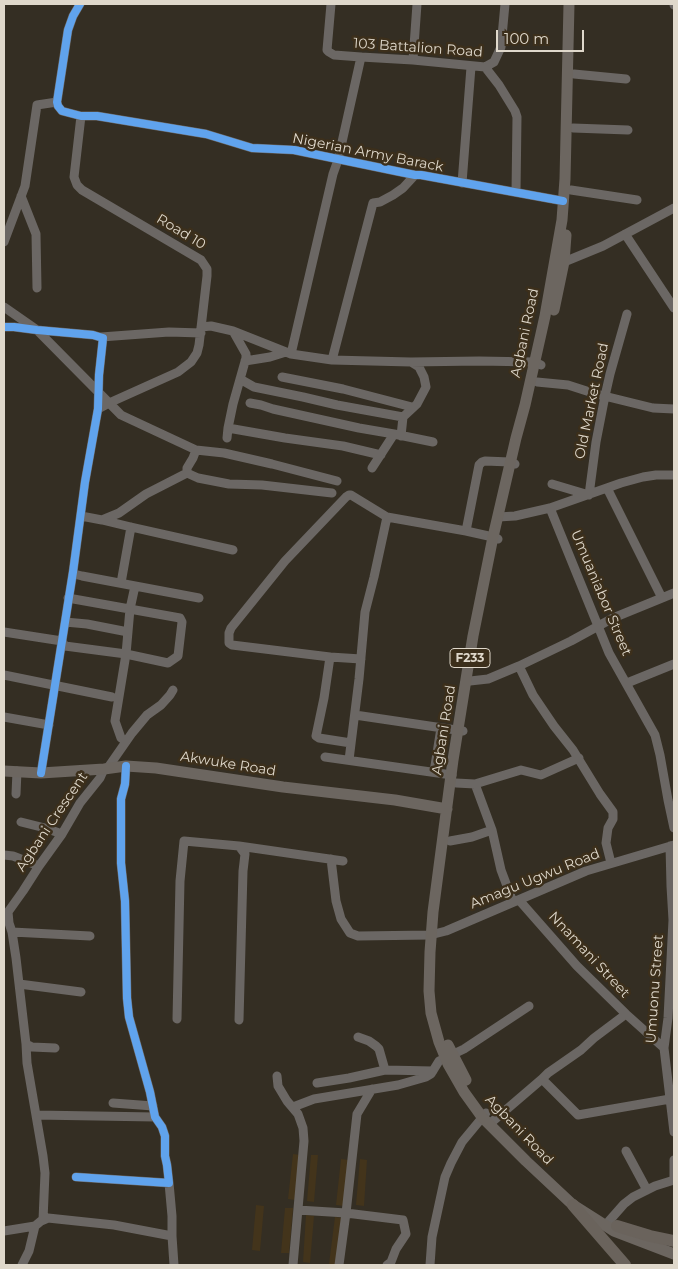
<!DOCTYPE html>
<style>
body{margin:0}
#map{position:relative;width:678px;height:1269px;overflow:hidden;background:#342e23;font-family:Montserrat,sans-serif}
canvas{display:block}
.frame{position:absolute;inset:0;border:5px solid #dfd8cb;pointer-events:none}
.scale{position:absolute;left:496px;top:30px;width:88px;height:22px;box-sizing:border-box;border:2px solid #dfd8cb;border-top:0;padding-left:6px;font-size:15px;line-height:18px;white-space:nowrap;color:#dfd8cb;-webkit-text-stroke:4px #3c2f1b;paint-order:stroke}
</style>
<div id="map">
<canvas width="678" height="1269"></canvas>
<div class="frame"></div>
<div class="scale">100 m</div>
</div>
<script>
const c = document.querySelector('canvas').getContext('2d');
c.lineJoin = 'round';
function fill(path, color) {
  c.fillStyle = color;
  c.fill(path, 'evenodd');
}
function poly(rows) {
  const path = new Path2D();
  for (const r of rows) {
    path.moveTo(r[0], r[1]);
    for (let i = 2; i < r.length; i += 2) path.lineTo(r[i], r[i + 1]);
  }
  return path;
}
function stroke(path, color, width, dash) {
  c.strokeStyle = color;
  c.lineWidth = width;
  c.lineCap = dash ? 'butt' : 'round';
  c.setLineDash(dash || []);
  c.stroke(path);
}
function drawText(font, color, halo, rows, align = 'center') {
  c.font = font + ' Montserrat,sans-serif';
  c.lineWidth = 5;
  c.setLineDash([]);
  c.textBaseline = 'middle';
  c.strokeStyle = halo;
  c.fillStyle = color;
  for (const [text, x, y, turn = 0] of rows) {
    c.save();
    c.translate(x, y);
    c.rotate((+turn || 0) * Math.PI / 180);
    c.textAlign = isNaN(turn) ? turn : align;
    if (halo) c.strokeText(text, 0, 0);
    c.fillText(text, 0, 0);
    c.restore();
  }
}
fill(poly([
 [293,1154,300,1155,295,1200,288,1199],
 [311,1155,318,1155,314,1202,307,1201],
 [341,1159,349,1160,344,1206,336,1205],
 [360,1159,367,1160,364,1206,356,1205],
 [256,1205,264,1206,260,1251,252,1250],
 [285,1208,293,1208,289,1253,281,1253],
 [306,1215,314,1216,310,1263,303,1262],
 [335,1217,342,1218,337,1265,329,1264]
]), '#43341b');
stroke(poly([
 [80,4,73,16,68,30,57,102,58,106,62,111,81,116,97,116,206,134,252,148,294,150,415,175,421,175,563,201],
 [331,4,327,50,329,52,334,55,361,57,413,60,485,67,494,62,501,47,505,4],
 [674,5,674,4],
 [413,60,417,4],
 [485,67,499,85,515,111,517,117,516,192],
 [574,74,626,79],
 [81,116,74,177,77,185,82,190,201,260,207,269,207,276,199,345,197,353,191,362,178,372,109,403,98,409],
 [573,128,628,130],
 [462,183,471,67],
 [571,190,637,200],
 [21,196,36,234,37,288],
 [625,234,674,308],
 [4,242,25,186,37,105,57,102],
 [560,262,564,262,603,246,674,208],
 [4,307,37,330,121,415,196,450],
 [4,327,14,327,37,330,93,335,103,338,99,375,98,409,85,482,73,572,41,773],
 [201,327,211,326,233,331,291,354,332,360,411,362,479,361,535,362,541,365],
 [101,337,169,332,201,333],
 [291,354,333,174,338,160,361,57],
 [332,360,373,203,380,202,393,195,403,188,415,175],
 [245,361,270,357,286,352],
 [282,377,343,389,412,407],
 [240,379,254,387,303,397,337,405,403,417],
 [537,382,568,385,596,394,653,408,674,409],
 [250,403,261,405,273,409,359,428,394,434],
 [228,428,285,438,343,446,381,455],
 [401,436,403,417,417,404,426,387,424,377,419,367,411,362],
 [227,438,228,428,233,404,246,358,246,354,233,331],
 [372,468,394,434,433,442],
 [187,473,187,468,193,458,196,450,224,453,272,464,337,481],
 [552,484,589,495,596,442,605,396,610,374,627,314],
 [550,508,609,653,655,735,660,755,668,800,674,828],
 [81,516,102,520,131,527,233,550],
 [498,517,515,516,550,508,621,483,643,477,656,475,674,475],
 [102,520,119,513,146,494,187,473,198,478,229,484,262,485,332,493],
 [466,531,479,465,482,462,485,461,510,462,515,464],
 [73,572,74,574,82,576,199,598],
 [121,583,131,527],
 [662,598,674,593],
 [65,622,87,624,128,632],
 [4,632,62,641,65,646,126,654,168,663,178,656,182,622,180,618,68,598],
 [330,657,324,698,316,736,319,738,351,743],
 [361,659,330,657,232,645,229,643,229,633,231,628,285,561,346,497,349,495,351,495,387,517,466,531,493,537,498,539],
 [519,666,533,695,554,726,573,750,600,794,613,812,613,819,608,828,606,843,611,863],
 [4,675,112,697],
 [470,681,488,679,519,666,571,641,613,618,662,598,607,488],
 [627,683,674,664],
 [355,715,463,731],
 [4,717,49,725],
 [126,741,121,738,115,721,126,654,130,609,135,586],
 [325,757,452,775],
 [349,760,359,679,365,612,374,577,387,517],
 [107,769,132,733,147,715,161,705,170,695,173,690],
 [434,772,441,728],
 [456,783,475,784,521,770,541,775,579,758],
 [475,784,492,830,501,870,513,902],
 [16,794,17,771],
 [21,822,45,828,62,834],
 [450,841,472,837,492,830],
 [239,846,245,854,243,871,239,1020],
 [670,846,671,886,673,920,668,1018,664,1048,674,1132],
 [4,855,13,856,39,866],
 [331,859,336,901,341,919,350,933,358,936,430,935,446,931,586,871,674,845],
 [519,900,577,966,626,1014,664,1048],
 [8,912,9,923,12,932,16,958,26,1044,32,1047,55,1048],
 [4,913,8,912,23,891,39,866,62,834,80,803,100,778,104,769],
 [12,932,90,936],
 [19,984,81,992],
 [177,1019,180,881,184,841,239,846,343,861],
 [358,1037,369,1041,376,1046,379,1049,385,1070],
 [26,1044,27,1063,43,1156,45,1173,43,1220],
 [277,1076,278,1086,287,1101,298,1114,303,1128,304,1141,293,1265],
 [542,1079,578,1115,670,1099],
 [317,1083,349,1078,385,1070,433,1071],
 [113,1103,153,1106],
 [293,1107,314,1099,398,1085,426,1077,431,1074,439,1061,464,1049,529,1006],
 [36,1115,155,1117],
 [493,1121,542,1079,548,1073,581,1050,594,1038,626,1014],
 [626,1151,647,1190],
 [76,1177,169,1183,167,1165,165,1156,165,1136,162,1127,155,1117,150,1092,129,1017,127,998,125,901,121,863,121,799,125,784,126,766],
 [674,1180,674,1160],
 [169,1183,172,1216,172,1236,174,1265],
 [298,1210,346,1213,357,1114,372,1089],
 [609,1221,624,1204,633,1197,655,1186,674,1180],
 [4,1231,35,1226,41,1221,48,1218,114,1225,172,1236],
 [22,1265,29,1251,35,1226],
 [339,1265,346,1213,403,1220,406,1234,396,1249,391,1262,387,1265],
 [430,1265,432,1237,445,1177,451,1163,462,1142,486,1113]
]), '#6b6764', 9);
stroke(poly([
 [569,4,565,179,562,220,545,316,525,405,516,438,493,537,473,636,453,760,433,912,430,952,429,991,431,1013,439,1042,448,1064,464,1092,482,1117,526,1161,573,1205,614,1231,674,1254],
 [554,310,564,262,566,235],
 [4,771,41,773,104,769,126,766,156,768,283,787,395,800,447,809],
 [448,1045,466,1080]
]), '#6c6660', 11);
stroke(poly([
 [573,1205,625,1265],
 [617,1226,650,1236,674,1241]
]), '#6a635c', 12);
stroke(poly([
 [80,4,73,16,68,30,57,102,58,106,62,111,81,116,97,116,206,134,252,148,294,150,415,175,421,175,563,201],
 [4,327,14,327,37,330,93,335,103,338,99,375,98,409,85,482,73,572,41,773],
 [76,1177,169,1183,167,1165,165,1156,165,1136,162,1127,155,1117,150,1092,129,1017,127,998,125,901,121,863,121,799,125,784,126,766]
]), '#60a3ed', 8);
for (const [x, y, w] of [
 [470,658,40]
]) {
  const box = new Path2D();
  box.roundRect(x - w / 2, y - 9.5, w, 19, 4);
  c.fillStyle = '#3c2f1b';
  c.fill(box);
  stroke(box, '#dfd8cb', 1);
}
drawText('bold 12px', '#dfd8cb', null, [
 ["F233",470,658]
]);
drawText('14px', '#dfd8cb', '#3c2f1b', [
 ["103 Battalion Road",418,48,4],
 ["Nigerian Army Barack",368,153,11],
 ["Road 10",181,232,31],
 ["Agbani Road",525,333,-78],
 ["Old Market Road",592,401,-78],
 ["Umuaniabor Street",601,593,67],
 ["Agbani Road",444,730,-81],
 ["Akwuke Road",228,764,9],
 ["Agbani Crescent",52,822,-56],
 ["Amagu Ugwu Road",535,879,-22],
 ["Nnamani Street",589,955,47],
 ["Umuonu Street",655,989,-86],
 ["Agbani Road",519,1130,46]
]);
</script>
